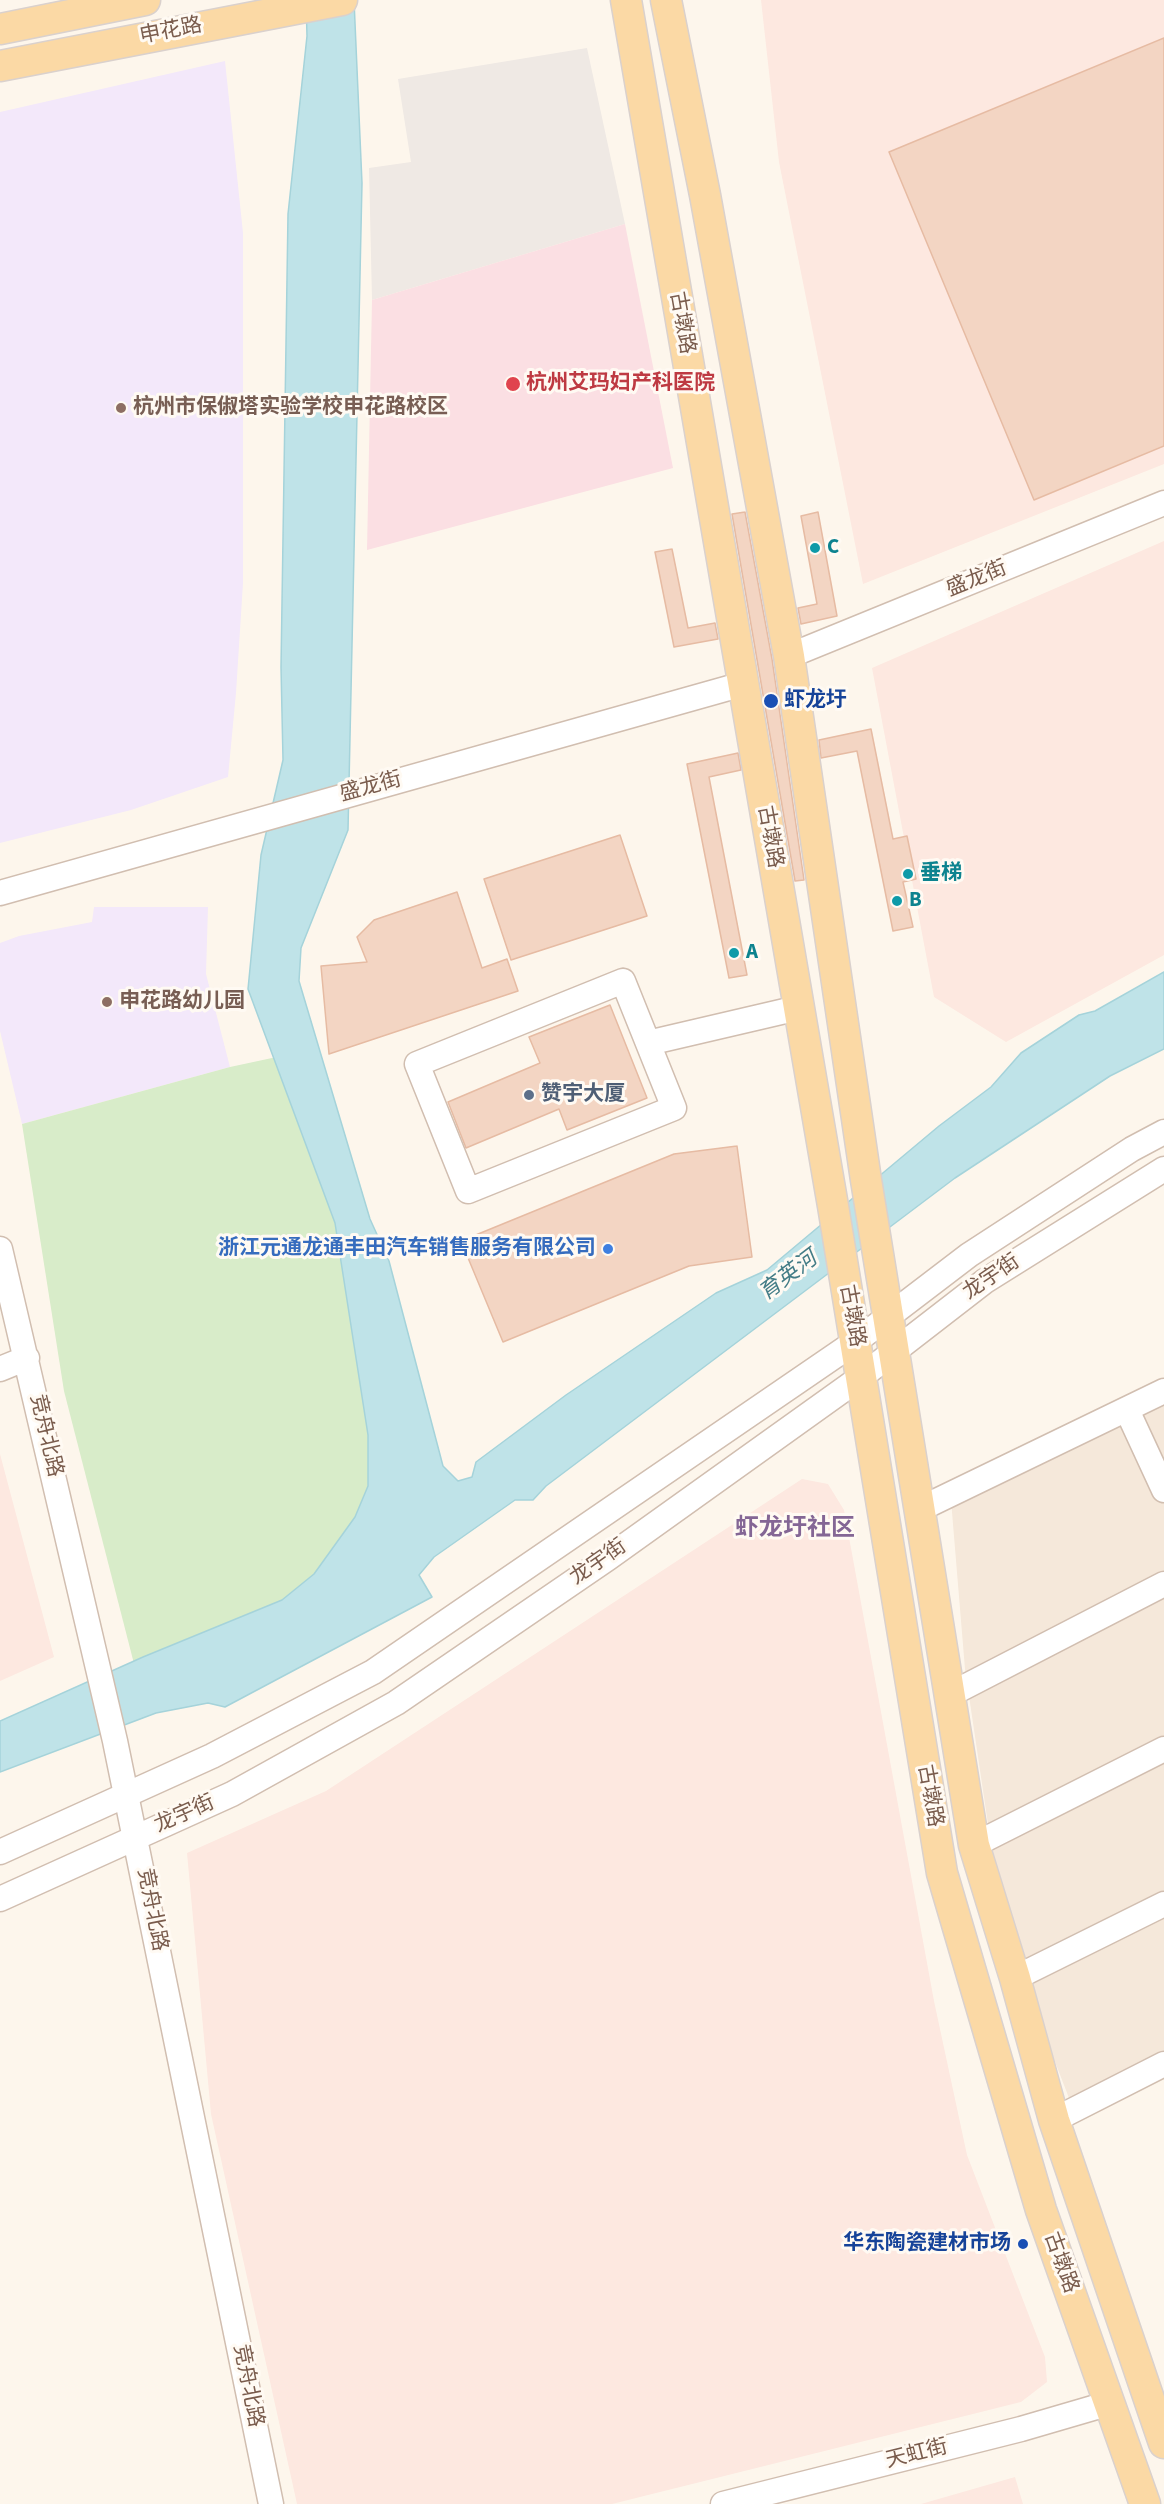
<!DOCTYPE html>
<meta charset="utf-8">
<style>
body{margin:0}
canvas{display:block;background:#fdf6ec}
</style>
<canvas width="1164" height="2504"></canvas>
<script>
const c = document.querySelector('canvas').getContext('2d');
c.lineJoin = 'round';
function fill(path, color) {
  c.fillStyle = color;
  c.fill(path, 'evenodd');
}
function poly(rows) {
  const path = new Path2D();
  for (const r of rows) {
    path.moveTo(r[0], r[1]);
    for (let i = 2; i < r.length; i += 2) path.lineTo(r[i], r[i + 1]);
  }
  return path;
}
function stroke(path, color, width, dash) {
  c.strokeStyle = color;
  c.lineWidth = width;
  c.lineCap = dash ? 'butt' : 'round';
  c.setLineDash(dash || []);
  c.stroke(path);
}
function drawText(font, color, halo, rows, align = 'center') {
  c.font = font + ' "Source Sans 3","Noto Sans SC",sans-serif';
  c.lineWidth = 6;
  c.setLineDash([]);
  c.textBaseline = 'middle';
  c.strokeStyle = halo;
  c.fillStyle = color;
  for (const [text, x, y, turn = 0] of rows) {
    c.save();
    c.translate(x, y);
    c.rotate((+turn || 0) * Math.PI / 180);
    c.textAlign = isNaN(turn) ? turn : align;
    if (halo) c.strokeText(text, 0, 0);
    c.fillText(text, 0, 0);
    c.restore();
  }
}
fill(poly([
 [1164,1397,1164,2051,1069,2098,1030,1997,992,1851,965,1669,951,1500]
]), '#f5e8da');
fill(poly([
 [761,0,1164,0,1164,464,863,584,779,162],
 [1164,541,1164,955,1006,1042,934,997,872,668],
 [0,1454,54,1657,0,1681],
 [802,1479,828,1484,844,1510,934,2001,967,2155,1045,2357,1047,2382,1021,2402,612,2504,297,2504,211,2114,187,1853,326,1791],
 [1015,2477,1023,2504,921,2504]
]), '#fde8e0');
fill(poly([
 [587,48,625,224,372,300,369,168,411,162,398,79]
]), '#efe9e4');
fill(poly([
 [225,61,243,233,243,583,236,693,228,777,131,810,0,843,0,112],
 [94,907,208,907,206,974,230,1067,22,1124,0,1031,0,943,19,936,92,922]
]), '#f3e8fa');
fill(poly([
 [625,224,673,468,367,550,372,300]
]), '#fbdfe3');
fill(poly([
 [300,1052,419,1542,141,1691,64,1391,22,1124,230,1067]
]), '#d8ecc9');
const water = poly([
 [306,0,354,0,362,183,348,830,301,948,299,981,370,1219,389,1261,443,1466,458,1481,472,1477,476,1462,566,1395,716,1293,767,1270,939,1126,991,1087,1021,1053,1079,1015,1095,1011,1164,972,1164,1049,1110,1076,955,1178,546,1486,533,1500,515,1500,434,1557,419,1575,432,1597,225,1707,208,1703,156,1713,0,1772,0,1721,143,1657,282,1600,314,1574,355,1517,368,1486,368,1435,335,1223,248,989,261,855,283,760,281,667,288,214,307,36,306,0]
]);
fill(water, '#bfe3e8');
stroke(water, '#a5d3da', 1.5);
const building = poly([
 [1164,38,1164,446,1034,500,889,152,1164,38],
 [745,512,772,659,804,880,795,881,732,514,745,512],
 [818,512,837,616,801,624,798,608,817,604,801,516,818,512],
 [672,549,688,628,715,623,718,639,674,647,655,552,672,549],
 [871,729,893,839,907,836,916,879,903,882,913,927,893,931,857,751,821,758,819,740,871,729],
 [738,753,741,770,709,777,747,975,729,978,687,764,738,753],
 [620,835,647,916,511,960,484,879,620,835],
 [457,892,482,968,507,959,518,991,329,1054,321,966,367,962,357,937,374,920,457,892],
 [610,1005,647,1098,567,1130,559,1109,466,1148,448,1102,540,1063,529,1037,610,1005],
 [737,1146,752,1257,689,1266,503,1342,461,1241,674,1154,737,1146]
]);
fill(building, '#f3d5c3');
stroke(building, '#e6bba3', 1.5);
const minor = poly([
 [789,656,1164,503],
 [0,893,743,684],
 [623,981,674,1108,468,1191,417,1064,623,981],
 [648,1043,798,1008],
 [0,1249,115,1741,271,2504],
 [0,1369,27,1358],
 [1127,1410,1164,1490],
 [918,1510,1164,1391],
 [949,1695,1164,1584],
 [974,1845,1164,1749],
 [0,1852,212,1756,373,1672,855,1342,969,1255,1132,1149,1164,1132],
 [0,1899,232,1794,396,1703,608,1558,861,1377,985,1281,1164,1169],
 [1015,1978,1164,1904],
 [1054,2120,1164,2064],
 [723,2504,1021,2429,1110,2403]
]);
const major = poly([
 [626,0,833,1206,942,1873,1041,2210,1145,2504],
 [666,0,705,195,789,656,866,1180,974,1845,1015,1978,1054,2120,1164,2443],
 [0,29,145,0],
 [0,66,342,0]
]);
stroke(minor, '#d1beb0', 27);
stroke(major, '#dad1cd', 33);
stroke(minor, '#fff', 24);
stroke(major, '#fbd9a5', 30);
for (const [x, y, r, color] of [
 [513,384,8,"#e0444e"],
 [121,408,6,"#8d6e63"],
 [815,548,6,"#0f9aa8"],
 [771,701,8,"#1a4fb4"],
 [908,874,6,"#0f9aa8"],
 [897,901,6,"#0f9aa8"],
 [734,953,6,"#0f9aa8"],
 [107,1002,6,"#8d6e63"],
 [529,1095,6,"#5c6f8a"],
 [608,1249,6,"#3f7fe0"],
 [1023,2244,6,"#1a4fb4"]
]) {
  const dot = new Path2D();
  dot.arc(x, y, r, 0, 2 * Math.PI);
  c.fillStyle = color;
  c.fill(dot);
  stroke(dot, '#fffaf3', 2);
}
drawText('21px', '#7a5c4d', '#fffaf3', [
 ["申花路",171,32,-11],
 ["古墩路",681,323,80],
 ["盛龙街",977,580,-22],
 ["盛龙街",371,788,-15],
 ["古墩路",769,837,80],
 ["龙宇街",992,1278,-34],
 ["古墩路",851,1316,80],
 ["竞舟北路",45,1436,77],
 ["龙宇街",599,1563,-35],
 ["古墩路",929,1796,80],
 ["龙宇街",185,1815,-24],
 ["竞舟北路",151,1910,79],
 ["古墩路",1060,2263,70],
 ["竞舟北路",247,2386,79],
 ["天虹街",917,2455,-14]
]);
drawText('bold 21px', '#be3a42', '#fffaf3', [
 ["杭州艾玛妇产科医院",526,384]
], 'left');
drawText('bold 21px', '#785e54', '#fffaf3', [
 ["杭州市保俶塔实验学校申花路校区",133,408],
 ["申花路幼儿园",119,1002]
], 'left');
drawText('bold 21px', '#0d838f', '#fffaf3', [
 ["C",827,548],
 ["垂梯",920,874],
 ["B",909,901],
 ["A",746,953]
], 'left');
drawText('bold 21px', '#164399', '#fffaf3', [
 ["虾龙圩",784,701],
 ["华东陶瓷建材市场",1011,2244,"right"]
], 'left');
drawText('bold 21px', '#4e5e75', '#fffaf3', [
 ["赞宇大厦",541,1095]
], 'left');
drawText('bold 21px', '#366cbe', '#fffaf3', [
 ["浙江元通龙通丰田汽车销售服务有限公司",596,1249]
], 'right');
drawText('italic 22px', '#437c86', '#fffaf3', [
 ["育英河",789,1277,-37]
]);
drawText('bold 24px', '#846695', '#fffaf3', [
 ["虾龙圩社区",795,1530]
]);
</script>
